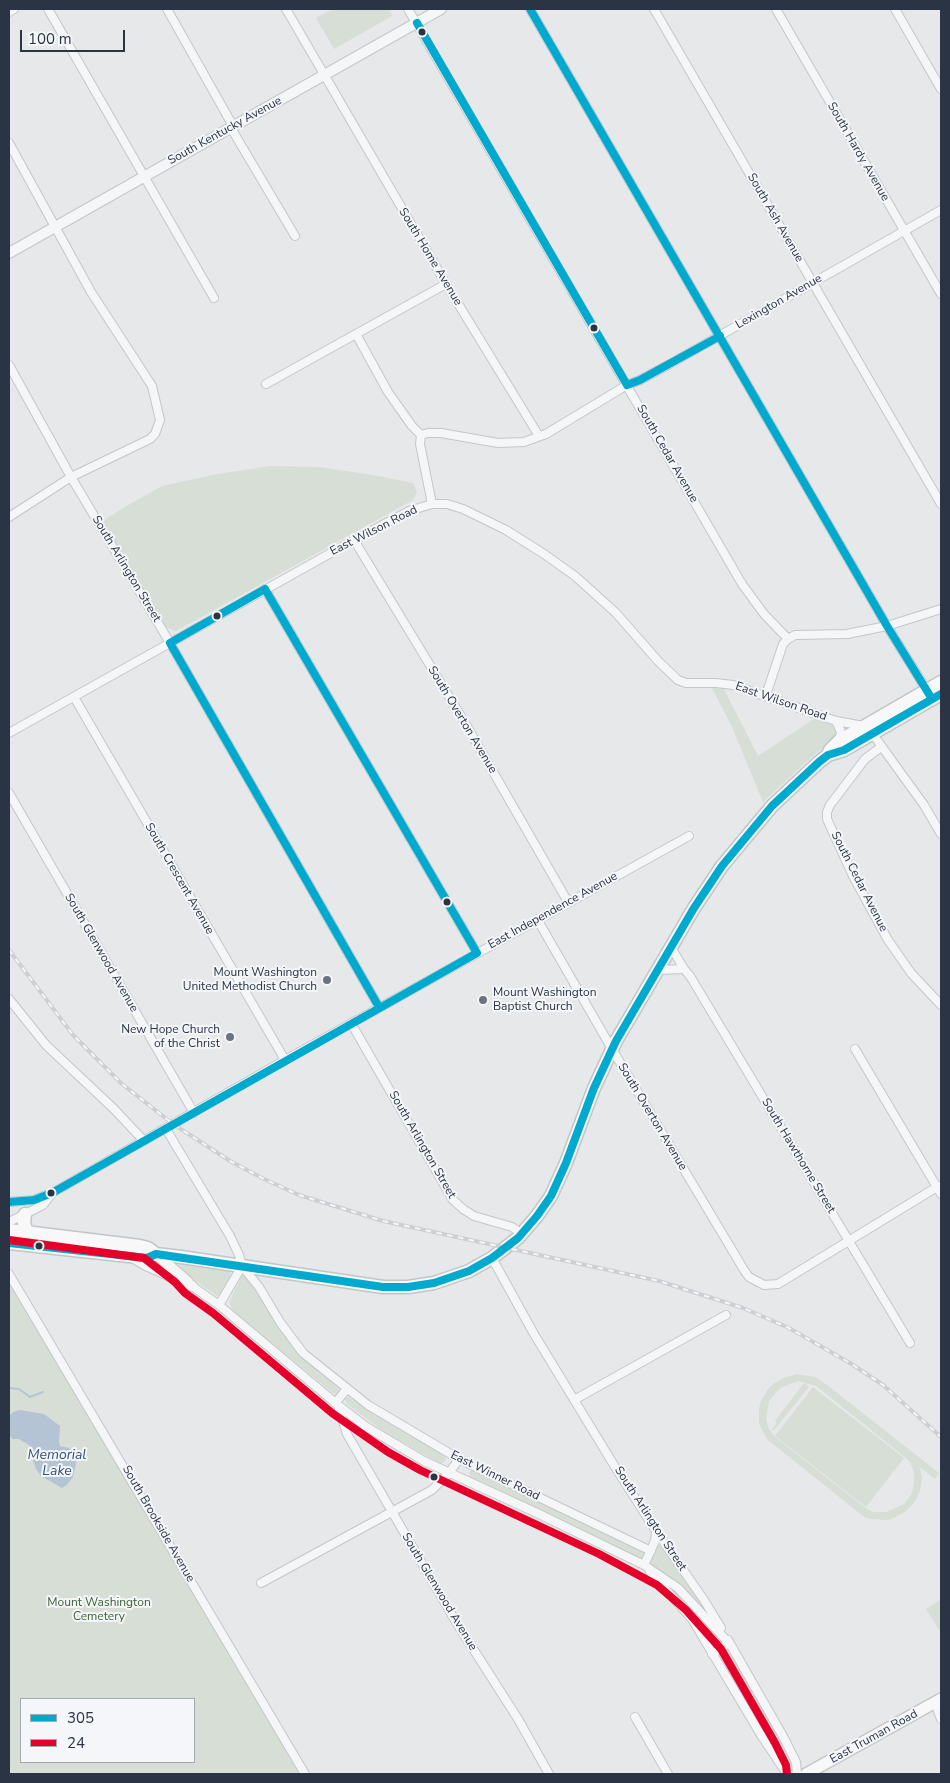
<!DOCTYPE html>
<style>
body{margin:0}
#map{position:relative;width:950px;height:1783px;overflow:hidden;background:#e6e8ea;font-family:"Nunito Sans",sans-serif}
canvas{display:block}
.frame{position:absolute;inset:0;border:10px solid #2b3445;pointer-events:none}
.legend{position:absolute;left:20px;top:1698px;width:175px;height:65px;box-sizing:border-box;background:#f4f6f9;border:1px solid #a4a8b1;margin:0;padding:6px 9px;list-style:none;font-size:15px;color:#2b3445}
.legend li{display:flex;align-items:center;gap:10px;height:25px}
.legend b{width:25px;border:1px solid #a4a8b1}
.scale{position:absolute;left:20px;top:30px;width:105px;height:22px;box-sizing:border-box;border:2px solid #2b3445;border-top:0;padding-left:6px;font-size:15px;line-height:18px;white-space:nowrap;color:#2b3445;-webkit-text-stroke:4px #f4f6f9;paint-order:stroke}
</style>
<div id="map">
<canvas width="950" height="1783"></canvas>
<div class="frame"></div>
<ul class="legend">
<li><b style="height:6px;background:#00a9ce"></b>305</li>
<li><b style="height:6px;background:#e4002b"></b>24</li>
</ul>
<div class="scale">100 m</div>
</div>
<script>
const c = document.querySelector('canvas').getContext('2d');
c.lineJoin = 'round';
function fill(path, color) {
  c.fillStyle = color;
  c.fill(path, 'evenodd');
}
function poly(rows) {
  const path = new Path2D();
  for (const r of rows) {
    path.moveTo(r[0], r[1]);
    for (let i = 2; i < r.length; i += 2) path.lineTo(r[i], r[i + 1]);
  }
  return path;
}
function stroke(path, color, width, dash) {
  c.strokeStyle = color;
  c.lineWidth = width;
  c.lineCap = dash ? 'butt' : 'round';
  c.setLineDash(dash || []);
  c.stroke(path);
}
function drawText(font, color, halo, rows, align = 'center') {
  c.font = font + ' "Nunito Sans",sans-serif';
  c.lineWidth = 4;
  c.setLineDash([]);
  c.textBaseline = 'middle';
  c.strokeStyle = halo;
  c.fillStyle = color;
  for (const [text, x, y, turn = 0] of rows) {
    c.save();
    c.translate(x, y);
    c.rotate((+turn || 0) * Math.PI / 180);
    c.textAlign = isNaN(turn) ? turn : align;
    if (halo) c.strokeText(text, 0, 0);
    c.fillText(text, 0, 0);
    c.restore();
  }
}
fill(poly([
 [333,9,389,9,392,16,334,49,316,18],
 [269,466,320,467,378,476,413,483,417,492,413,500,176,631,163,626,103,521,123,508,162,486,212,475],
 [712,688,724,689,758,756,817,717,837,725,838,731,835,738,809,759,763,802,732,727],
 [178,1265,228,1271,231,1273,230,1277,221,1295,217,1296,178,1268],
 [242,1276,245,1276,249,1279,292,1345,304,1359,338,1388,339,1391,338,1393,334,1394,233,1311,229,1302],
 [9,1282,33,1321,300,1774,9,1774],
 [21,1699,194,1699,194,1762,21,1762],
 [796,1374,815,1377,827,1385,939,1473,935,1479,920,1467,922,1479,920,1491,914,1503,906,1511,894,1518,887,1520,871,1519,863,1516,768,1440,761,1428,759,1422,759,1408,761,1401,768,1389,773,1384,784,1378],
 [798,1381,816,1386,906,1458,910,1462,914,1472,914,1484,911,1495,904,1504,886,1512,874,1512,868,1510,775,1437,769,1429,766,1419,769,1401,780,1388],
 [804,1383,809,1387,774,1430,772,1429,777,1423,775,1421],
 [813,1387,904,1458,866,1507,775,1436],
 [348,1397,441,1453,445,1456,446,1460,441,1464,439,1463,383,1431,347,1404,345,1399],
 [471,1470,644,1552,646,1553,644,1558,643,1559,480,1483,470,1476,469,1473],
 [658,1546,660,1546,667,1554,717,1625,683,1590,650,1563,649,1562,656,1548],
 [941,1600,941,1633,926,1609],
 [727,1650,737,1663,779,1735,770,1736,767,1733,721,1656,722,1652]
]), '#d6ded6');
fill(poly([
 [20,1410,44,1414,60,1426,59,1442,60,1446,69,1448,73,1453,76,1463,73,1477,67,1485,62,1488,41,1476,36,1469,31,1454,32,1447,19,1439,13,1439,9,1436,9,1416,13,1412]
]), '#b4c4d5');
stroke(poly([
 [9,1388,19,1389,30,1397,43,1392]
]), '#b4c4d5', 2);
const minor = poly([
 [48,9,214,298],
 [167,9,233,126],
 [286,9,446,284,539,436],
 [408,9,742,584,764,614,788,639],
 [530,9,887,626,928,692],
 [654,9,941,504],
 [776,9,941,294],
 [895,9,941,89],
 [9,12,14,9],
 [231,128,295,236],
 [9,143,91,292,152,386,160,420,155,434,150,439,71,477,9,517],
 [356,334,388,392,412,426,421,435,420,444,432,504],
 [9,365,71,477,170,643,379,1007],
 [266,384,446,284],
 [421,435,428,433,441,433,498,443,524,442,546,434,627,385,640,380,668,365,941,210],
 [354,540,465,723,568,902],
 [265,589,477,953],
 [766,695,783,644,788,639,795,635,847,634,887,626,941,609],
 [74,697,285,1060],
 [836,721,841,732,839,741],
 [9,733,354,540,409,511,432,504,447,504,463,509,506,530,544,554,575,576,616,613,658,661,678,680,686,683,716,683,733,685,836,721,864,726],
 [872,733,924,805,941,834],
 [881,747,865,759,830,805,827,812,827,819,853,876,888,940,911,973,941,1005],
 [9,793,194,1113],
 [537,919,612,1049,744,1270,749,1277,764,1285,778,1284,937,1187,941,1186],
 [671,947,684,969,690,976,910,1343],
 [657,970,684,969],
 [9,999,46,1045,114,1109,144,1141],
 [351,1023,453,1200,463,1209,474,1216,512,1227,522,1234],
 [855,1049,941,1194],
 [166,1129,230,1236,239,1255,242,1266,219,1305],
 [9,1202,34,1200,52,1193,285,1060,689,836],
 [9,1222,43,1205,52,1193],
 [492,1258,534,1334,612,1462,656,1531,704,1600,721,1628],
 [242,1266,259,1287,280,1322,303,1353,368,1405,459,1459,651,1551],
 [9,1274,305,1774],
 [192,1286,219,1305,338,1405,365,1426,424,1461,537,1513,644,1565,678,1588,729,1643],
 [574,1400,726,1315],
 [335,1403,347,1389],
 [338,1405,347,1434,456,1622,518,1719,549,1774],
 [644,1565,655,1541,656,1531],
 [650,1572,692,1619,761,1735,785,1771,789,1774],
 [261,1583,432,1490,449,1473,459,1459],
 [728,1640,784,1738,796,1762,797,1774],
 [712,1654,729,1643],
 [935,1703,941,1719],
 [635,1717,668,1774]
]);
const tertiary = poly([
 [9,253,441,9],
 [156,1254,188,1282],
 [134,1258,146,1265,192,1286]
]);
const secondary = poly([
 [806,1774,941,1699]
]);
const primary = poly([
 [828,755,830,750,839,741,941,682],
 [25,1214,24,1223,27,1232],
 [9,1230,140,1246,148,1248,156,1254],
 [9,1243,147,1258,156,1254,181,1257,383,1287,408,1287,434,1283,469,1271,492,1258,518,1238,537,1216,551,1196,566,1163,594,1088,616,1041,694,908,722,866,772,806,819,762,828,755,844,750,941,694]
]);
stroke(minor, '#c4c6c8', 10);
stroke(tertiary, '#c4c6c8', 12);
stroke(secondary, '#c4c6c8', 14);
stroke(primary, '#c2c5c8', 15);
stroke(minor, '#f5f6f7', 8);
stroke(tertiary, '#f5f6f7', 10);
stroke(secondary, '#f8f8f8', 11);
stroke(primary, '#f8f8f8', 12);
const rail = poly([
 [9,950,73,1035,122,1084,173,1124,230,1161,264,1179,299,1195,383,1221,659,1281,743,1308,789,1328,850,1363,883,1385,941,1437]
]);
stroke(rail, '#cecfd2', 4);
stroke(rail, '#f4f6f9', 2, [5.5]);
stroke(poly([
 [530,9,887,626,932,699],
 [417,23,627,385],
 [627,385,640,380,720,336],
 [9,1202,34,1200,52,1193,477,953,265,589,170,643,379,1007],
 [9,1243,147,1258,156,1254,383,1287,408,1287,434,1283,469,1271,492,1258,518,1238,537,1216,551,1196,566,1163,594,1088,616,1041,694,908,722,866,772,806,819,762,828,755,844,750,941,694]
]), '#00a9ce', 8);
stroke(poly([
 [9,1240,144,1258,175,1282,185,1293,213,1313,332,1413,388,1452,420,1470,599,1554,657,1585,686,1610,721,1649,775,1743,786,1765,787,1774]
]), '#e4002b', 8);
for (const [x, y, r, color] of [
 [422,32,4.5,"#2b3445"],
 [594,328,4.5,"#2b3445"],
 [217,616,4.5,"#2b3445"],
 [447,902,4.5,"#2b3445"],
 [327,980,5,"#6c737f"],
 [483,1000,5,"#6c737f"],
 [230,1037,5,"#6c737f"],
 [51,1193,4.5,"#2b3445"],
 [39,1246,4.5,"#2b3445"],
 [434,1477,4.5,"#2b3445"]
]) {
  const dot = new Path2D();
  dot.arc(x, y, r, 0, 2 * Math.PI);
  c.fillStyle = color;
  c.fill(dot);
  stroke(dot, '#f4f6f9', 2);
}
drawText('12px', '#2b3445', '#f4f6f9', [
 ["South Kentucky Avenue",225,131,-29],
 ["South Hardy Avenue",858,152,60],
 ["South Ash Avenue",775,218,60],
 ["South Home Avenue",430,257,59],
 ["Lexington Avenue",779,302,-30],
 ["South Cedar Avenue",667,454,60],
 ["East Wilson Road",374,531,-27],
 ["South Arlington Street",126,569,59],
 ["East Wilson Road",781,702,19],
 ["South Overton Avenue",462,720,59],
 ["South Crescent Avenue",179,879,60],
 ["South Cedar Avenue",859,882,63],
 ["East Independence Avenue",553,911,-29],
 ["South Glenwood Avenue",101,953,60],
 ["South Overton Avenue",652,1117,59],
 ["South Arlington Street",422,1145,60],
 ["South Hawthorne Street",798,1156,59],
 ["East Winner Road",495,1476,26],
 ["South Arlington Street",650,1519,57],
 ["South Brookside Avenue",158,1524,60],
 ["South Glenwood Avenue",439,1592,59],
 ["East Truman Road",874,1737,-29]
]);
drawText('12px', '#2b3445', '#f4f6f9', [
 ["Mount Washington",317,973],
 ["United Methodist Church",317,987],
 ["Mount Washington",493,993,"left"],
 ["Baptist Church",493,1007,"left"],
 ["New Hope Church",220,1030],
 ["of the Christ",220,1044]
], 'right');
drawText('12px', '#3f6138', '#f4f6f9', [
 ["Mount Washington",99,1603],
 ["Cemetery",99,1617]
]);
drawText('italic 14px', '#34527a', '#f4f6f9', [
 ["Memorial",57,1456],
 ["Lake",57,1472]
]);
</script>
